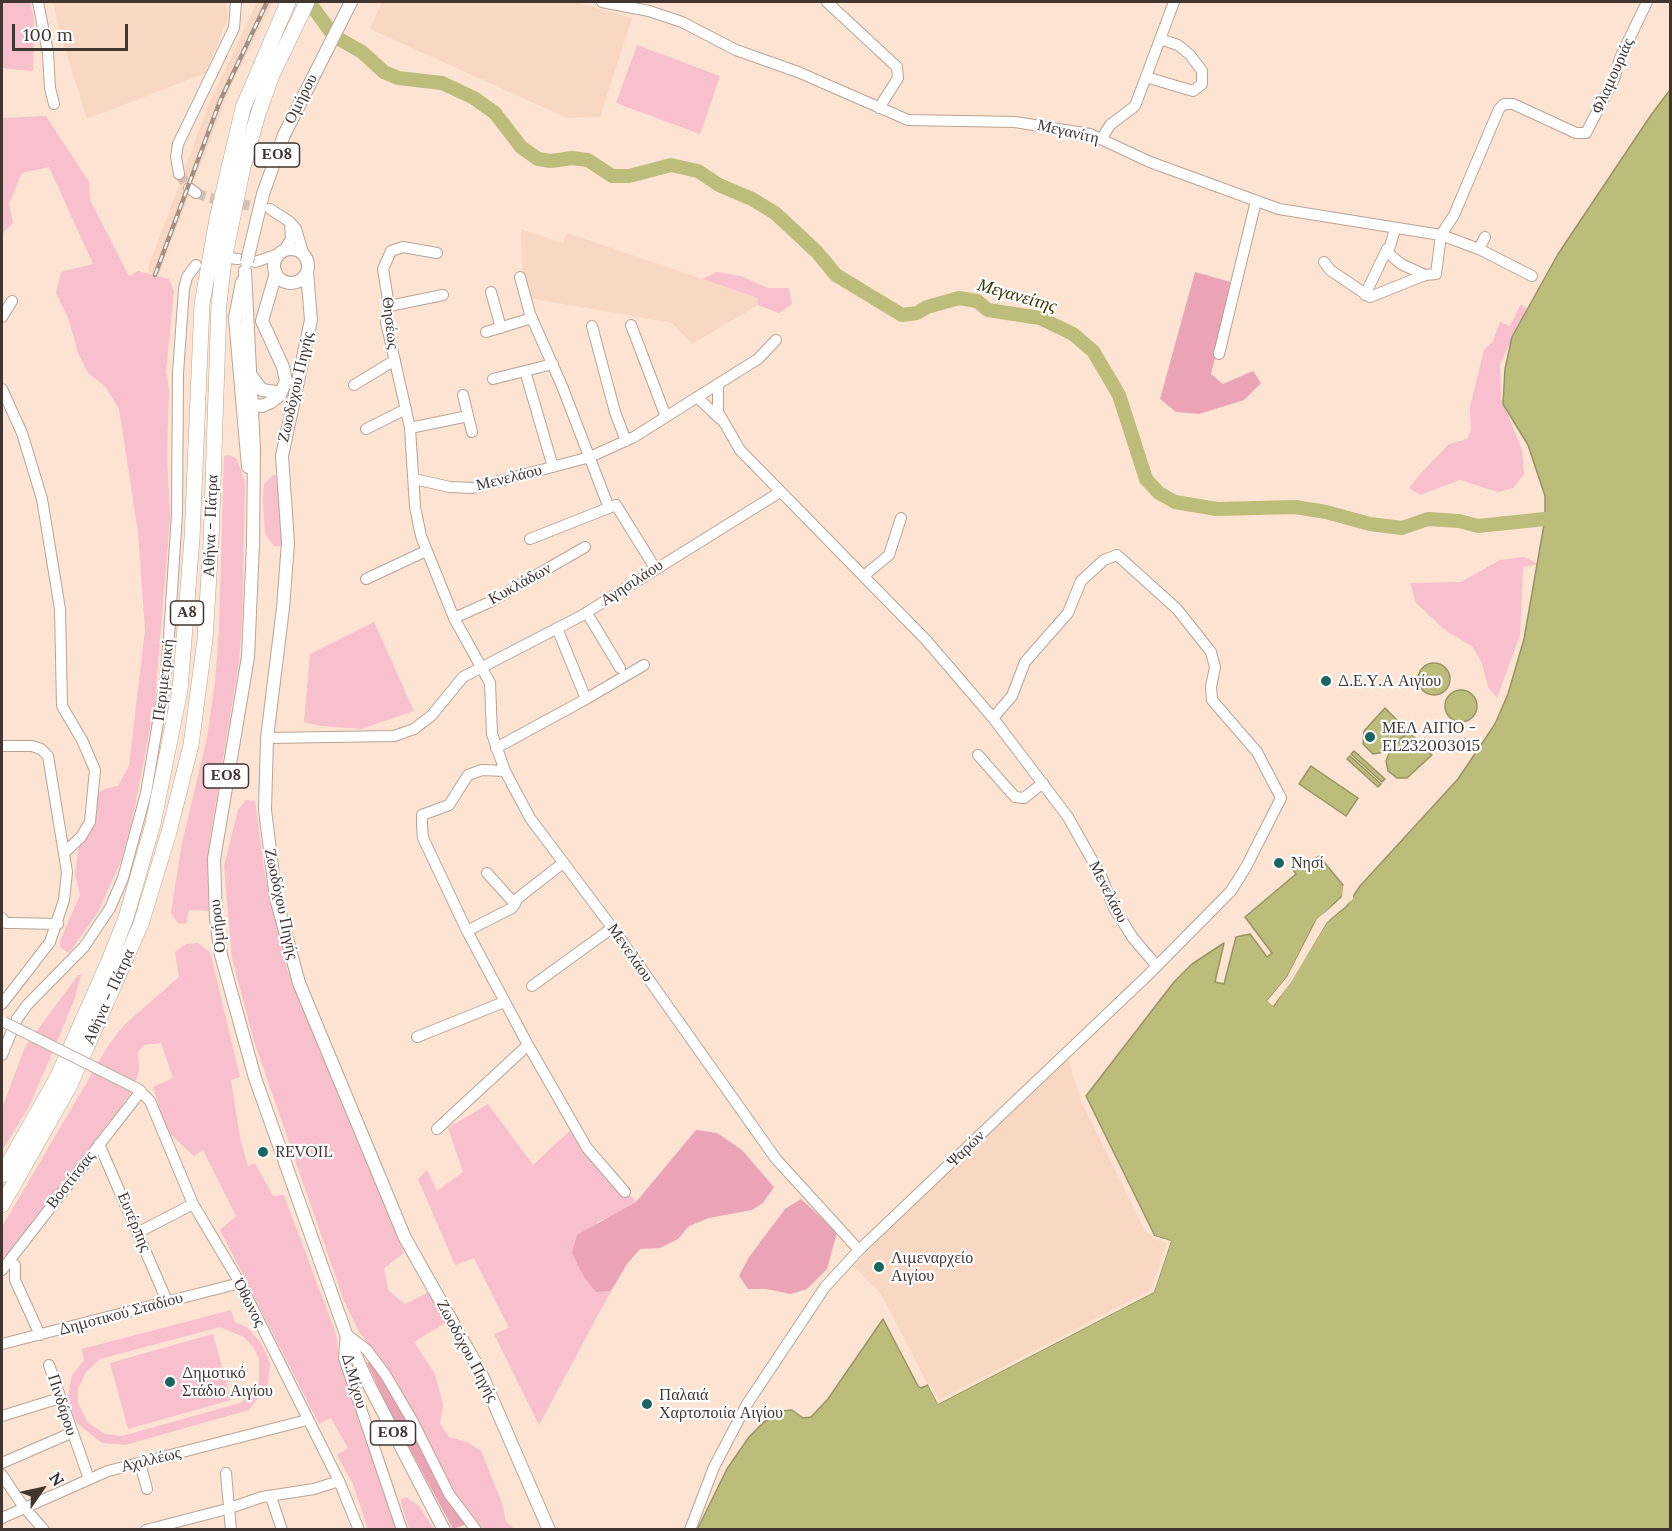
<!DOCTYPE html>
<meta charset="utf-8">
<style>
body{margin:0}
#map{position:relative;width:1672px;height:1531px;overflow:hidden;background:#fce3d2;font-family:Lora,serif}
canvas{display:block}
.frame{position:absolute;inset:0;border:3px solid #40362f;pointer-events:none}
.north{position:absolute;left:12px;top:1459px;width:60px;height:60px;-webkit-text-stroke:4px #fff;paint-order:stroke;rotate:56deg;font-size:16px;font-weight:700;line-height:24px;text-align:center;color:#40362f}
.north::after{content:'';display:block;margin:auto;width:21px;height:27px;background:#40362f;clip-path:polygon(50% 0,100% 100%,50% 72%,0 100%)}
.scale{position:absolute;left:12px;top:24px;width:116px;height:27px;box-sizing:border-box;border:3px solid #40362f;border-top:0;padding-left:8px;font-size:18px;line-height:21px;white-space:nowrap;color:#40362f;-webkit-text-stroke:4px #fff;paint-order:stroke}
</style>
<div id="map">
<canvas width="1672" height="1531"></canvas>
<div class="frame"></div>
<div class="north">N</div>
<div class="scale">100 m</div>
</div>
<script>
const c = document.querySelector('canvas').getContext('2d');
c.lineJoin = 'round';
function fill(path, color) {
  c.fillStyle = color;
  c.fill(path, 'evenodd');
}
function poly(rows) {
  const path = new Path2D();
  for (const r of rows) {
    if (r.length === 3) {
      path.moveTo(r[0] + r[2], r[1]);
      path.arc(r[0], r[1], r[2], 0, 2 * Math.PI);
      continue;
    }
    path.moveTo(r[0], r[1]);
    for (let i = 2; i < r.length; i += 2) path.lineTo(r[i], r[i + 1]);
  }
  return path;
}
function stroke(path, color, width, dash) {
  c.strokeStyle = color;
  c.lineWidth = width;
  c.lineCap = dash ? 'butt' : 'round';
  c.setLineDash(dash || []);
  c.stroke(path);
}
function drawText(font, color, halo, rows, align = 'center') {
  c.font = font + ' Lora,serif';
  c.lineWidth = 4.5;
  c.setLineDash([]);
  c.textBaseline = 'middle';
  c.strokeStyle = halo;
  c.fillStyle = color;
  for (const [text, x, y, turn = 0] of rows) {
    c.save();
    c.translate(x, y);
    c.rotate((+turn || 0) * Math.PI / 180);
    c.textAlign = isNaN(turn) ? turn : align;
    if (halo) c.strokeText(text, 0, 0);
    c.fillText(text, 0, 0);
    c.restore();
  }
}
fill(poly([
 [53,2,225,2,228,17,206,73,87,119,61,36],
 [257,2,273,2,231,86,159,274,150,274,148,268,209,104],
 [382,2,575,2,632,18,600,117,567,118,370,29],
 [521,229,563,243,567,233,758,298,758,305,692,344,672,323,529,298,523,281],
 [1068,1059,1081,1101,1146,1233,1171,1241,1154,1292,938,1404,881,1294,854,1267,879,1239]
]), '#f8d8c2');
fill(poly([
 [2,2,30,2,34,19,33,71,2,68],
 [637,45,720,76,700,134,616,103],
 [46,116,89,182,90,200,129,276,138,271,169,279,174,291,166,371,169,390,167,455,170,516,155,703,132,821,121,861,98,912,69,953,60,947,60,941,80,895,75,874,79,847,89,830,97,794,104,789,118,786,129,766,145,630,138,532,119,409,105,386,88,373,78,353,69,320,56,293,61,272,93,264,49,167,22,173,9,204,13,223,2,234,2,118],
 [717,272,741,276,768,288,789,288,792,304,779,313,758,305,758,298,702,279],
 [1521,304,1527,309,1500,364,1501,398,1522,450,1524,474,1513,488,1498,492,1460,480,1420,495,1409,488,1421,473,1449,444,1467,439,1471,430,1470,407,1484,350,1493,341,1500,322,1510,326],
 [229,455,237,459,245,482,242,626,239,662,210,838,209,911,189,910,186,924,178,923,171,913,182,843,207,738,215,682,219,629,224,456],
 [274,474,277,478,283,530,281,546,274,546,265,534,263,501,264,484],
 [1524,557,1539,564,1523,567,1520,635,1497,698,1488,687,1482,663,1473,647,1446,631,1416,603,1410,583,1461,582,1500,560],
 [374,622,414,711,361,729,321,726,304,722,310,654],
 [246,800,255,801,265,876,287,969,371,1167,404,1253,384,1268,388,1290,405,1304,429,1292,447,1322,414,1342,435,1374,443,1404,440,1424,449,1437,467,1442,481,1451,502,1503,506,1521,514,1529,483,1529,457,1496,395,1379,359,1332,344,1301,254,1041,232,958,224,866,238,810],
 [198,943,210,952,240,1077,231,1080,240,1138,248,1166,255,1163,273,1196,284,1195,336,1334,339,1359,398,1529,368,1529,353,1484,337,1455,348,1448,331,1418,319,1424,220,1230,236,1216,203,1150,194,1156,167,1131,153,1087,173,1078,161,1043,144,1045,138,1052,139,1071,131,1093,2,1264,2,1227,108,1046,124,1025,179,977,175,952,186,944],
 [78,975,81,975,75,998,49,1061,28,1108,2,1151,2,1108,25,1047],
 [488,1104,533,1165,576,1125,598,1160,636,1202,627,1210,597,1222,596,1292,611,1291,539,1425,494,1334,509,1328,474,1258,455,1265,418,1179,427,1170,437,1191,463,1172,448,1128],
 [231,1310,235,1322,248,1328,261,1343,270,1363,268,1385,249,1410,125,1445,102,1443,77,1423,70,1409,68,1396,72,1375,84,1360,82,1349],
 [220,1327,244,1337,253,1347,259,1359,259,1381,250,1395,240,1403,122,1436,105,1434,88,1423,78,1403,78,1389,86,1372,100,1359],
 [213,1334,231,1400,128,1429,110,1363],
 [406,1497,419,1506,434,1529,409,1529,401,1504,401,1499]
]), '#f8bfcd');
fill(poly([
 [1195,272,1234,283,1211,374,1223,384,1253,371,1261,383,1244,400,1199,414,1176,412,1160,399],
 [696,1130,717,1133,742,1150,774,1187,763,1203,752,1210,709,1218,689,1226,678,1239,660,1248,640,1249,627,1264,611,1291,596,1292,584,1277,572,1253,577,1235,636,1202],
 [801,1199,837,1232,827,1269,807,1289,791,1294,766,1289,748,1289,739,1276,749,1257,785,1209],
 [370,1362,373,1365,469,1523,453,1529,388,1408,367,1363]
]), '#eba3b6');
const water = poly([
 [1670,90,1670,1529,697,1530,727,1469,749,1437,764,1422,781,1411,792,1410,803,1418,811,1417,828,1399,883,1319,918,1386,921,1388,928,1385,938,1404,1154,1292,1171,1241,1155,1236,1086,1096,1174,982,1192,964,1224,943,1215,982,1224,984,1236,937,1250,934,1267,957,1272,953,1245,917,1296,874,1291,867,1296,863,1306,859,1309,863,1319,856,1343,885,1343,895,1315,922,1287,977,1267,1001,1274,1006,1327,922,1346,907,1360,886,1458,779,1495,724,1508,694,1524,639,1545,519,1545,496,1528,445,1503,404,1505,369,1512,337,1558,254,1651,115,1670,90],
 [1434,679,16],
 [1461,706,16],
 [1385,708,1408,731,1394,747,1409,732,1432,755,1407,778,1397,778,1388,771,1386,761,1390,751,1373,754,1363,744,1364,731,1385,708],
 [1354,751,1385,779,1382,782,1351,754,1354,751],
 [1350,756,1381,784,1378,787,1347,759,1350,756],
 [1311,766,1358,798,1346,816,1299,784,1311,766]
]);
fill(water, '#bcbd7a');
stroke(water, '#979464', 1.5);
fill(poly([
 [1343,885,1347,891,1345,899,1320,921,1289,978,1271,1001,1273,1003,1289,981,1325,921,1344,905,1353,892,1353,899,1327,922,1291,982,1273,1006,1267,1001,1287,977,1317,919,1342,898],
 [1151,1235,1171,1241,1154,1292,938,1404,928,1385,930,1383,939,1400,1151,1290,1167,1243,1154,1239]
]), '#fce3d2');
stroke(poly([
 [309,2,334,36,362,52,384,72,398,78,442,83,474,98,495,113,521,147,538,159,551,161,572,158,588,160,612,176,629,176,671,165,698,171,719,185,752,199,775,213,817,252,836,275,902,315,917,313,927,307,959,298,977,301,988,310,1040,318,1073,334,1093,351,1119,395,1146,479,1159,493,1175,502,1217,509,1295,507,1326,512,1370,524,1402,528,1428,519,1459,521,1478,526,1545,519]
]), '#bcbd7a', 14);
stroke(poly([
 [179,174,189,188],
 [196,193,210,198,268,209]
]), '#d6c0b1', 10, [10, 5]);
const minor = poly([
 [38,2,48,53,50,88,54,104],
 [602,2,649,11,682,22,736,50,798,72,908,120,1015,122,1090,134,1150,162,1279,209,1441,235,1479,249,1532,276],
 [827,2,897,67,898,78,879,108],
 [1146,77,1193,91,1202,84,1202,71,1190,55,1178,45,1160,39],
 [1102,138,1110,125,1135,106,1174,2],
 [179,174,176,157,178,144,234,28,236,2],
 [189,188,196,193],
 [270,209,290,222,296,229,304,256],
 [1395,229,1388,253,1401,264,1425,275,1436,274,1441,235,1454,215,1499,109,1504,104,1513,104,1576,133,1586,133,1614,79,1620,58,1647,2],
 [1479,249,1485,237],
 [283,252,291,239,290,222],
 [437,253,403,247,391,251,383,269,389,306,386,322,410,428,415,507,421,536,454,618,490,683,492,734,505,771,530,818,611,926,776,1159,859,1250],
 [229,258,238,259],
 [255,262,279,254],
 [1324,262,1330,270,1370,297,1425,275],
 [520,277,530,314,562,386,609,508],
 [491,292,501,328],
 [1365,295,1387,249],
 [389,306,443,295],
 [2,317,12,301],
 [631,325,666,417],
 [592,326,615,412,626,441],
 [486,332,532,318],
 [1219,354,1256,201],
 [525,371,553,467],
 [493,379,553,364],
 [718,384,758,359,776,340],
 [354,385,395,360],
 [2,389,22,433,42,499,60,609,62,706,82,740,95,770,90,822,81,837,65,852],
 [463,395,472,432],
 [697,397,720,419],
 [410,428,468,416],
 [366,429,406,409],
 [414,479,450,487,473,488,590,457,634,437,718,384,718,412,740,450,927,641,993,718,1068,817,1101,876,1114,908,1133,938,1156,965],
 [530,539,616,505,655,568],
 [865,575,889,555,901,518],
 [366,579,426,551],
 [587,613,620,668],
 [454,618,490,602,585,547],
 [586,699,644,665],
 [267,738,394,736,414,729,432,715,463,677,581,616,780,492],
 [2,746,32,746,41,749,48,756,67,872,64,900,50,942,2,1004],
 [496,748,586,699,557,628],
 [978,755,1015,797,1024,798,1043,783],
 [487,873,515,904],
 [2,918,6,923,13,923,58,924],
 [467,931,512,908,518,898,563,863],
 [532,986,612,928],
 [417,1037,504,1002],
 [528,1045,587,1148,625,1192],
 [2,1055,17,1019,27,1005,84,947,110,908,123,878,146,793,165,681,169,636,177,514,178,373,184,289,187,277,196,265],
 [130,1085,138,1089,150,1101,193,1204,240,1283,339,1481,359,1530],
 [437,1129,528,1045,467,931,423,838,422,826,422,815,449,805,468,775,482,770,505,771],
 [99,1144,167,1301],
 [139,1232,193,1204],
 [15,1265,15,1280,40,1335],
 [2,1270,141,1091],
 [2,1344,240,1283],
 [49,1365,89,1479],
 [2,1416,60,1398],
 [2,1463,71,1433],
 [140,1463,147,1489],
 [226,1473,231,1530],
 [2,1475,23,1506,44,1530],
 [271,1497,282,1530],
 [2,1518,108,1471,307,1420],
 [146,1530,227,1509,262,1497,314,1489,339,1481],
 [402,1530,344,1358,346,1334,367,1350,385,1374,412,1420,449,1494,476,1530],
 [690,1530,714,1467,747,1404,825,1287,859,1250,1148,975,1231,891,1246,867,1281,798,1257,752,1212,700,1211,687,1215,667,1211,652,1177,609,1117,555,1104,560,1081,581,1068,613,1025,662,1012,696,993,718]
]);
const major = poly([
 [291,266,17],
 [248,257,263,194,284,135,351,2],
 [245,271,254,449,253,544,248,657,214,859,216,919,221,955,255,1078,346,1334,367,1381,444,1530],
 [307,272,311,320,282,456,288,543,283,608,267,738,265,810,276,898,299,983,405,1238,480,1371,549,1530],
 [242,282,235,318,248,467],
 [250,374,262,390,276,392],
 [245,404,262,406,271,402,280,395,286,381,283,367,262,321,276,273]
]);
const highway = poly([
 [2,1175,57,1078,108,963,126,918,153,824,180,690,192,538,202,304,217,219,243,108,288,2],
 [2,1205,70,1085,141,924,169,832,191,745,205,639,211,542,219,304,224,260,243,167,258,114,272,75,307,2]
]);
stroke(minor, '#bba393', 12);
stroke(major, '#bba393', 14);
stroke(highway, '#bba393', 16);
stroke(minor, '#fff', 10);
stroke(major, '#fff', 12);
stroke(highway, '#fff', 15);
const rail = poly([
 [155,275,220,101,267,2]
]);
stroke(rail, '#a29084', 4.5);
stroke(rail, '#fff', 2, [7]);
const minorBridge = poly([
 [4,1022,130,1085]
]);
const majorBridge = poly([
 [247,262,248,257]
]);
stroke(minorBridge, '#bba393', 12, []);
stroke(majorBridge, '#bba393', 14, []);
stroke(minorBridge, '#fff', 10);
stroke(majorBridge, '#fff', 12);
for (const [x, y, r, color] of [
 [1326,681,6,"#186561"],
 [1370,737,6,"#186561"],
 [1279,863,6,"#186561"],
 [263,1152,6,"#186561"],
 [879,1267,6,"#186561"],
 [170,1382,6,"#186561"],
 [647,1404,6,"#186561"]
]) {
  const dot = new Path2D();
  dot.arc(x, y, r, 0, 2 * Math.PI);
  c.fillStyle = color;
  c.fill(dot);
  stroke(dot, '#fff', 2);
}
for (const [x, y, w] of [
 [277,155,45],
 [187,613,33],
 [226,776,45],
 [393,1433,45]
]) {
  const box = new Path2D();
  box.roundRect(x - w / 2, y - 12, w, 24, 4.5);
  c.fillStyle = '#fff';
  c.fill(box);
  stroke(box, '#40362f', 1.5);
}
drawText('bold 15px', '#40362f', null, [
 ["ΕΟ8",277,155],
 ["Α8",187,613],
 ["ΕΟ8",226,776],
 ["ΕΟ8",393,1433]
]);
drawText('16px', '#40362f', '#fff', [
 ["Φλαμουριάς",1613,76,-66],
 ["Ομήρου",301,99,-63],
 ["Μεγανίτη",1068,132,13],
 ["Θησέως",390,323,83],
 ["Ζωοδόχου Πηγής",296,387,-77],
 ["Μενελάου",509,478,-14],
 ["Αθήνα - Πάτρα",211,526,-88],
 ["Αγησιλάου",632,583,-33],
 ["Κυκλάδων",520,584,-29],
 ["Περιμετρική",164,680,-83],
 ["Μενελάου",1108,892,63],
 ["Ζωοδόχου Πηγής",281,904,78],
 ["Ομήρου",218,926,-96],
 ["Μενελάου",630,953,55],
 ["Αθήνα - Πάτρα",109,997,-66],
 ["Ψαρών",966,1149,-44],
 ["Βοστίτσας",71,1180,-52],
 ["Ευτέρπης",134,1222,67],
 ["Όθωνος",249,1303,63],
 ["Δημοτικού Σταδίου",121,1314,-15],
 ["Ζωοδόχου Πηγής",467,1351,62],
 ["Δ.Μίχου",354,1381,74],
 ["Πινδάρου",62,1405,72],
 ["Αχιλλέως",151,1460,-14]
]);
drawText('16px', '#40362f', '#fff', [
 ["Δ.Ε.Υ.Α Αιγίου",1338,681],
 ["ΜΕΛ ΑΙΓΙΟ -",1382,728],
 ["EL232003015",1382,746],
 ["Νησί",1291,863],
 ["REVOIL",275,1152],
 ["Λιμεναρχείο",891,1258],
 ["Αιγίου",891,1276],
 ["Δημοτικό",182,1373],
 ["Στάδιο Αιγίου",182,1391],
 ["Παλαιά",659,1395],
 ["Χαρτοποιία Αιγίου",659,1413]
], 'left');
drawText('italic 18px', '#3a3903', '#fff', [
 ["Μεγανείτης",1017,296,16]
]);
</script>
